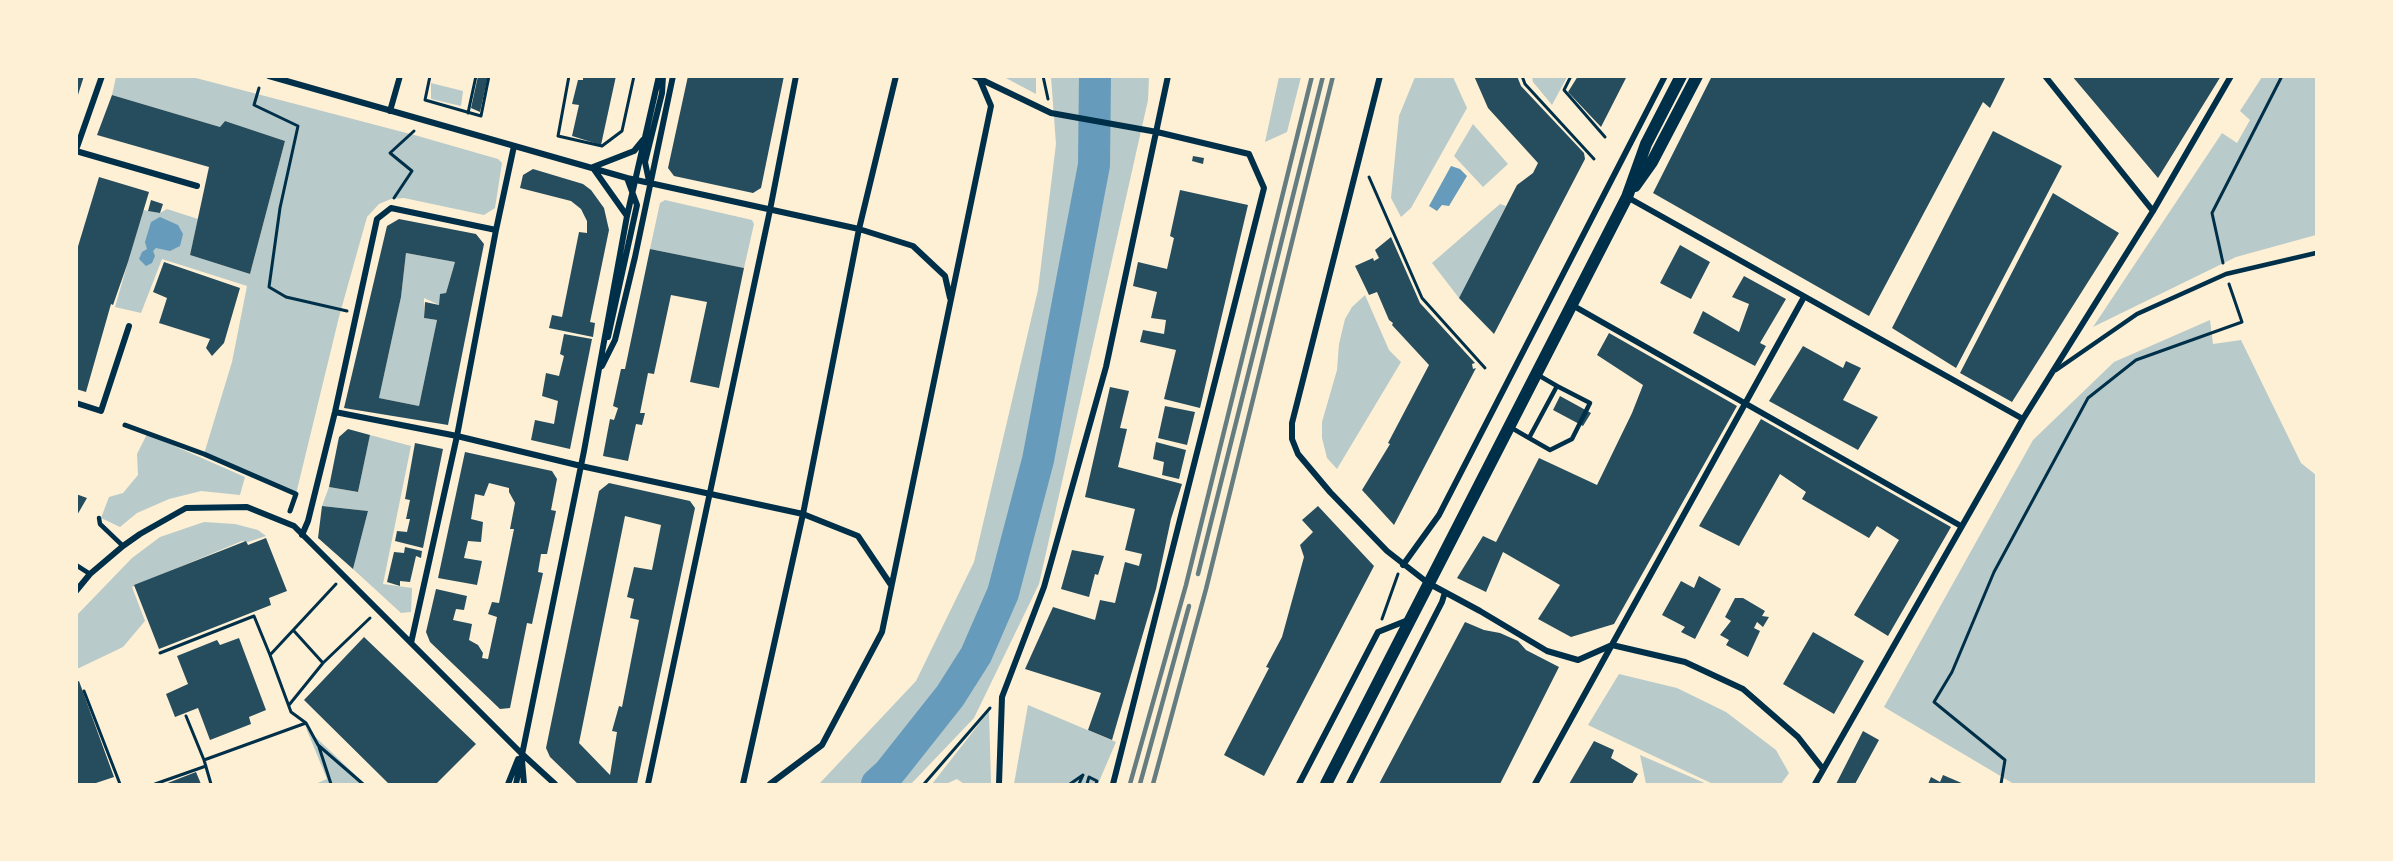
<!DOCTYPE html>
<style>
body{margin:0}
#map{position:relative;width:2393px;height:861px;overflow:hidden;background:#fdf0d5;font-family:Jost,sans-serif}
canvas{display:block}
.frame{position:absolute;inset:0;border:78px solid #fdf0d5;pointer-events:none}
</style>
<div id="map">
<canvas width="2393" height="861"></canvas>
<div class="frame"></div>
</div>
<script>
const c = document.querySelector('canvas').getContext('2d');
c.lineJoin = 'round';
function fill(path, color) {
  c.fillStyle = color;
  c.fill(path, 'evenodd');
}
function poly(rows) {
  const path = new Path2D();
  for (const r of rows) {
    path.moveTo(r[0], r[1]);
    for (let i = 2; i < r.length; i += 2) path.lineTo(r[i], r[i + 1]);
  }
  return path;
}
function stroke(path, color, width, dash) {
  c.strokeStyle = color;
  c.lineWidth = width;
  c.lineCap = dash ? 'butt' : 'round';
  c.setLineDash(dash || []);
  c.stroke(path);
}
fill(poly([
 [116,77,192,77,418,136,498,159,502,163,495,208,484,215,404,198,391,199,379,204,367,217,339,317,296,494,204,454,232,362,247,286,162,259,141,313,115,307,143,210,160,213,167,209,198,219,190,255,250,274,285,141,225,121,220,127,112,95],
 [1004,77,1036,77,1036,94],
 [1051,77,1149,77,1148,100,1039,584,974,718,911,784,819,784,916,681,974,562,1038,290,1056,144],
 [1279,77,1301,77,1287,132,1265,142],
 [1415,77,1453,77,1467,108,1411,208,1401,217,1391,198,1399,116],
 [1532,77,1567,77,1552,105,1533,82],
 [2262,77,2316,77,2316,235,2236,257,2093,327,2222,133,2237,143,2250,120,2240,111],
 [431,83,463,91,461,106,431,99],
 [1473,124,1508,164,1483,187,1454,156],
 [665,200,752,220,754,224,744,268,650,249,660,203],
 [1500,204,1506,206,1459,298,1432,263],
 [406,253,455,262,446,293,439,305,424,298,424,318,437,320,419,406,379,398,401,297],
 [1365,295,1389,350,1401,362,1337,469,1327,458,1322,438,1322,422,1337,370,1339,344,1345,319,1352,307],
 [2210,320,2213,344,2241,340,2301,463,2316,475,2316,784,2014,784,1884,707,2033,440,2114,362],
 [147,434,245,477,240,495,201,491,169,499,137,513,120,527,101,518,109,497,123,493,138,475,137,454],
 [370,435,411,446,383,584,412,588,411,612,401,613,353,569,368,511,322,506,329,487,358,492],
 [204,522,235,524,258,530,266,536,248,542,242,541,132,587,145,621,123,647,77,669,77,615,132,558,160,537],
 [1619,674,1677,688,1726,712,1776,750,1789,773,1781,784,1713,784,1588,725],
 [1028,705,1116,742,1098,784,1014,784],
 [989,711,991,784,964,784,957,779,946,784,932,784],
 [306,728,365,784,315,784,327,779],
 [1640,755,1707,784,1646,784]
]), '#b9caca');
fill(poly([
 [1451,166,1460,169,1467,176,1449,206,1442,205,1437,211,1429,206],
 [160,217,178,225,183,234,180,246,170,251,156,248,153,251,155,256,152,263,146,266,139,259,142,252,147,249,145,242,151,222]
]), '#669bbc');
stroke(poly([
 [877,784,889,773,950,696,976,655,1003,593,1038,460,1094,165,1095,76]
]), '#669bbc', 32);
fill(poly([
 [76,76,84,76,77,98,76,98],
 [478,76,488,76,480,112,471,108],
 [583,76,616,76,601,145,572,136,579,105,572,104,578,80,583,80],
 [688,76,784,76,761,188,753,193,674,176,668,168],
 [1474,76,1517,76,1521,86,1584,153,1585,159,1494,334,1459,298,1517,185,1533,173,1538,163,1488,108],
 [1578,76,1627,76,1601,127,1568,92],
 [1712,76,2006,76,1990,108,1983,102,1869,316,1653,193],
 [2072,76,2221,76,2158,178],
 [112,95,220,127,225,121,285,141,250,274,190,255,209,167,97,135],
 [1993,131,2062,166,1956,368,1892,328],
 [1193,156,1204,158,1203,164,1192,161],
 [533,169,583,184,591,190,604,208,609,230,590,322,595,323,593,337,549,328,552,315,562,317,579,232,587,233,587,221,581,209,571,201,520,188,523,175],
 [99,177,149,192,128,262,113,305,111,304,86,392,76,389,76,253],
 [1180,190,1248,205,1200,408,1164,399,1176,350,1140,342,1143,330,1164,334,1166,320,1151,318,1157,292,1133,286,1138,262,1167,269,1174,238,1170,236],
 [2053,193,2119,233,2012,402,1960,373],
 [151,200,163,204,160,213,148,211],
 [399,219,476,234,484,244,448,425,344,408,387,226],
 [406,253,455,262,446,293,440,294,439,305,425,302,424,318,437,320,419,406,379,398,401,297],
 [1391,237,1420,303,1475,363,1472,364,1473,369,1476,368,1394,525,1362,490,1390,444,1388,443,1429,365,1392,325,1393,323,1389,320,1377,292,1369,295,1355,266,1373,258,1374,261,1379,258,1375,250],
 [1680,245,1710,262,1691,299,1660,283],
 [650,249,744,268,719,388,690,382,707,302,671,295,654,374,648,373,640,413,645,413,642,425,636,424,628,461,603,456,610,419,614,420,618,408,613,406,621,369,625,369],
 [164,262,240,288,224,343,212,356,206,348,210,339,159,323,167,298,153,292],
 [1744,276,1786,299,1760,343,1766,346,1755,366,1693,333,1703,311,1739,332,1749,304,1732,297],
 [1609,333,1737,406,1614,624,1571,637,1538,619,1560,585,1503,552,1486,592,1457,578,1483,536,1496,542,1539,458,1597,485,1632,413,1643,385,1597,355],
 [564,334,592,339,570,449,531,440,535,420,554,424,558,401,542,396,546,373,559,376,564,356,560,354],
 [1803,346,1843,368,1846,361,1861,368,1843,400,1878,417,1858,450,1769,401],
 [1110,387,1129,391,1120,428,1127,429,1118,467,1182,484,1171,519,1156,589,1112,740,1088,730,1101,693,1025,669,1053,607,1095,620,1100,600,1115,603,1125,562,1139,566,1142,554,1125,550,1135,509,1085,497],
 [1560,396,1591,413,1583,426,1553,410],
 [1165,406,1195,412,1187,445,1158,438],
 [1761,419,1951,527,1888,636,1854,615,1899,540,1877,526,1869,538,1802,499,1806,492,1780,474,1739,546,1699,526],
 [348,429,370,435,358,492,329,487,339,437],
 [1156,442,1186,450,1179,479,1162,475,1164,462,1153,459],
 [415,443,443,449,423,548,395,541,397,531,407,532,410,519,406,519,410,500,405,499],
 [465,452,552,471,557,479,551,510,556,511,547,554,541,554,538,572,543,573,532,624,527,623,510,708,500,709,430,642,426,632,436,589,467,596,464,610,456,609,453,620,472,624,469,640,478,645,483,653,482,658,488,659,497,617,488,614,492,602,499,603,514,529,510,529,515,503,509,492,509,488,489,483,484,496,475,494,471,519,483,522,481,542,468,541,464,558,482,561,477,585,438,578],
 [609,483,690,501,695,508,637,784,578,784,550,757,546,748,599,491],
 [625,516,661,525,652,570,634,567,627,597,634,599,630,618,639,620,622,707,619,706,612,731,617,732,610,775,579,743],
 [76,494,87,498,76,517],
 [322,506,368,511,353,569,318,538],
 [1318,506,1374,566,1264,776,1224,755,1269,668,1266,667,1282,637,1304,557,1300,545,1313,532,1302,520],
 [266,538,287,591,269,598,271,605,159,649,134,585,246,541,248,545],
 [405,547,422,551,421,558,416,556,410,582,400,581,400,586,387,582,394,552,404,553],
 [1072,550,1104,556,1098,575,1095,574,1089,597,1061,589],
 [1699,576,1721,589,1695,639,1681,632,1685,627,1662,615,1681,581,1694,588],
 [1735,598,1743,598,1765,611,1762,616,1769,617,1763,627,1757,622,1754,628,1760,631,1748,657,1726,645,1729,640,1720,635,1731,621,1725,617],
 [1465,622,1484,630,1500,633,1518,641,1526,650,1559,667,1500,784,1379,784],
 [1813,632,1864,661,1834,714,1783,684],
 [364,637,476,744,436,784,389,784,304,700],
 [239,638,266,710,249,717,251,724,210,740,198,708,175,717,166,694,188,684,177,656,217,640,220,645],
 [79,681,114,777,93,784,76,784,76,682],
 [1863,731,1879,740,1855,784,1836,784],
 [1594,741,1614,750,1611,758,1638,774,1632,784,1569,784],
 [196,772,201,784,165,784],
 [1943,775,1964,784,1928,784,1931,777,1940,782]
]), '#264d5e');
stroke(poly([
 [430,76,425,100,481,116,489,76],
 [569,76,558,136,602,146,622,131,634,76],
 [1043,76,1048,99],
 [1522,76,1525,84,1594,159],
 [1571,76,1564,90,1605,137],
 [259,88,254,105,298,126,280,208,269,287,286,297,347,311],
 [468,113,476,76],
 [1369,177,1422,298,1485,368],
 [394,198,412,171,390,153,414,131],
 [2223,263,2212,213,2282,76],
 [1382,619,1398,574],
 [294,631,323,663,370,618],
 [160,653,254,616,270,655,336,584],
 [84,691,120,784],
 [289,705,323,663],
 [186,716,204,760,211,784],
 [306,723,318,745,363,784],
 [319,747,331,784],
 [204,760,306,723,291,712,270,655],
 [155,784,206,766],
 [924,784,990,708],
 [1070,784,1083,775],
 [1079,784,1083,775],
 [1087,784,1089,777,1097,781,1096,784],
 [2001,784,2005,760,1934,702,1952,672,1994,572,2088,398,2136,360,2242,322,2229,284]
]), '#003049', 3);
stroke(poly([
 [2056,370,2137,314,2226,274,2316,253],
 [1510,427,1529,438,1557,386,1538,375],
 [1529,438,1550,450,1572,439,1590,403,1557,386],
 [99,518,100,524,123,546],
 [76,565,90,574]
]), '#003049', 4.5);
stroke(poly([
 [125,425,204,454,296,494,290,511]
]), '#003049', 5);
stroke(poly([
 [269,76,627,178,859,229,913,246,945,276,950,298],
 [974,76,1051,113,1157,132,1249,154,1264,188,1113,784],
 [1380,76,1292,423,1292,439,1298,454,1330,492,1387,551,1428,583,1480,611,1547,651,1578,660,1612,645,1685,662,1743,689,1798,737,1823,769],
 [2045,76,2153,211],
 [390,111,400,76],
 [76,150,102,76],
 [76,151,197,186],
 [593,167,634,151,643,140],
 [593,168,627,216],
 [649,181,645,162,662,93,663,76],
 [1627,197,2023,419],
 [1572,305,1961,526],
 [608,337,637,205,627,178],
 [602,366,615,340,635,257,673,76],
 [76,403,101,411,129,326],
 [335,412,457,436,581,466,803,514,858,536,891,585],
 [302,535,308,521,335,412,377,219,391,208,496,230],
 [1403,565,1439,515,1665,76],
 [76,591,90,574,123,546,140,534,186,508,247,507,294,526,521,753,555,784],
 [411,643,457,436,496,230,514,146],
 [522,760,524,784],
 [508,784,518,759],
 [516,784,584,451,627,216,659,76],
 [648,784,770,210,796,76],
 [743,784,803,514,859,229,896,76],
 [770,784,822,745,882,632,991,106,980,80],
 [999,784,1002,697,1044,587,1106,367,1168,76],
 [1299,784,1378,632,1408,620],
 [1349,784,1442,602,1445,592],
 [1535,784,1804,297],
 [1815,784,2023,419,2153,211,2231,76]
]), '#003049', 6);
stroke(poly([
 [1635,186,1652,162,1697,76],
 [1326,784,1627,197,1646,144,1681,76]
]), '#003049', 12);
stroke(poly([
 [1198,574,1323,76],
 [1130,784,1186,585,1312,76],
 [1140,784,1189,606],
 [1153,784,1206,589,1333,76]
]), '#657d81', 4.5);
</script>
